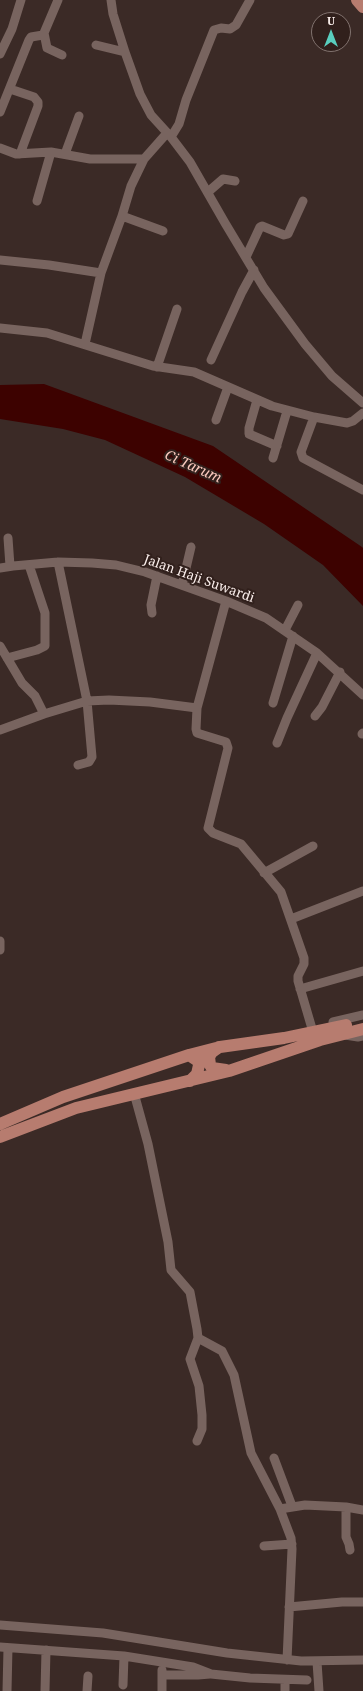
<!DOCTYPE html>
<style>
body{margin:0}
#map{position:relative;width:363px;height:1691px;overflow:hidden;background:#3b2a26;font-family:"Noto Serif",serif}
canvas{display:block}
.north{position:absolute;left:311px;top:12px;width:40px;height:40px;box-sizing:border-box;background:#31201c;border:1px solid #82736f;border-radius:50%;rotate:0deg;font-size:11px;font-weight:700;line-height:16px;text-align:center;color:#fbefec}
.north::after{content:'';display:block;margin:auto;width:14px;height:18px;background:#59cebe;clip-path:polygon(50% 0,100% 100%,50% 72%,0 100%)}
</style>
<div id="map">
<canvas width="363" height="1691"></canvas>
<div class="north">U</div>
</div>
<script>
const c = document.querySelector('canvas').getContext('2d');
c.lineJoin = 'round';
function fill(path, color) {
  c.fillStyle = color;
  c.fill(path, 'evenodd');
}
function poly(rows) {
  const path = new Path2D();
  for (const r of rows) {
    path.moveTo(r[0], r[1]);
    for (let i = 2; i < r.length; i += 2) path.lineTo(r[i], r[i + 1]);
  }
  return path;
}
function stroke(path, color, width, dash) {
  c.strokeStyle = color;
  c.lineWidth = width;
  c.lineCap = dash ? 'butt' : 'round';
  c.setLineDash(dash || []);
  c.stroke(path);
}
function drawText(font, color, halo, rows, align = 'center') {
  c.font = font + ' "Noto Serif",serif';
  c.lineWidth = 4;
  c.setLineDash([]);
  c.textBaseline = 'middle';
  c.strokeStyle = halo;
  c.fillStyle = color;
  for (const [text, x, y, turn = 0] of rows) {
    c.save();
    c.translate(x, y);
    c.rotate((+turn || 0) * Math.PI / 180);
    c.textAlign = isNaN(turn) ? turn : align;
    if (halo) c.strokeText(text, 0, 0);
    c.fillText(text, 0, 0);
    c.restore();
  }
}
fill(poly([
 [44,384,213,446,362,547,363,548,363,606,323,565,264,524,185,477,105,440,63,429,0,419,0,385]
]), '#3d0200');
stroke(poly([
 [111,0,113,14,125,52,140,94,151,115,171,137,190,162,225,223,264,288,305,344,332,376,363,403],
 [44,33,47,48,62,55],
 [96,45,125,52],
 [0,54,12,29,21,0],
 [10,89,34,97,38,102,38,106,20,154],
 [0,112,29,40,31,37,43,35,44,33,58,0],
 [171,137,179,124,186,100,214,30,221,28,230,29,236,25,250,0],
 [0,148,16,154,51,152,90,159,144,159],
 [65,154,79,116],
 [208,192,223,179,235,181],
 [37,201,51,152],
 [122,216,163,231],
 [246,257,260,227,262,226,284,235,288,234,303,201],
 [0,260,49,265,101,273],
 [0,328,47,333,153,366,194,372,272,406,314,417,347,423,353,421,363,413],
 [85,344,101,273,122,216,131,186,144,159,167,133],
 [211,360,242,292,254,270],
 [157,367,177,309],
 [257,400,249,428,249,434,277,446],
 [314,417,301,452,303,458,363,490],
 [216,420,228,387],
 [273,458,287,411],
 [8,538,10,566],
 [58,562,87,701,92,757,89,762,78,765],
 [0,568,13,566,58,562,92,563,116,565,145,572,226,601,266,618,317,653,363,695],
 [182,585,191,547],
 [226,601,197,708,196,729,197,733,226,742,228,748,208,828,213,833,241,844,281,892,304,958,304,964,298,976,298,981,313,1032],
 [152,613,151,605,157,576],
 [285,630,298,605],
 [0,646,22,683,35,696,44,714],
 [7,658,37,650,45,646,45,613,29,565],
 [273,703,293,636],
 [315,716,322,707,340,672],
 [0,730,44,714,87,701,109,700,150,702,197,708],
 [362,734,363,733],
 [277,743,287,718,317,653],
 [264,873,313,846],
 [291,919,363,891],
 [0,941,0,950],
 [300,989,363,971],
 [333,1022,363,1015],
 [345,1035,358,1037,363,1036],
 [134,1093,148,1144,168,1242,171,1270,190,1292,197,1329,198,1338,190,1359,199,1386,202,1415,202,1429,197,1441],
 [198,1338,222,1351,234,1375,251,1453,280,1509,291,1538,292,1549,287,1660],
 [274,1458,292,1506],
 [346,1507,346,1537,349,1544,350,1550],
 [280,1509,305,1505,346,1507,363,1510],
 [264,1546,292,1544],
 [289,1607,342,1602,363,1602],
 [0,1625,103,1633,227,1653,301,1661,363,1660],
 [0,1647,124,1656,193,1667,211,1674,250,1678,307,1680],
 [317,1662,319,1691],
 [162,1670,162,1691],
 [162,1675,198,1675,210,1674],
 [123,1685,124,1656],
 [7,1691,8,1648],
 [45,1691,46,1650],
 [87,1691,88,1676],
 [285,1691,285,1680]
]), '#78645f', 9);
stroke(poly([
 [357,0,363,7],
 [219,1047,212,1052,209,1057,210,1065,212,1068,226,1070],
 [189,1055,198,1061,199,1065,197,1074,190,1081],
 [0,1124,63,1097,189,1055,220,1047,284,1038,346,1025],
 [0,1137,76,1108,229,1071,320,1040,363,1029]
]), '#b77c6f', 12);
drawText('13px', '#fbefec', '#31201c', [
 ["Jalan Haji Suwardi",199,579,20]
]);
drawText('italic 14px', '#fac9be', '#31201c', [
 ["Ci Tarum",193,467,24]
]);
</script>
